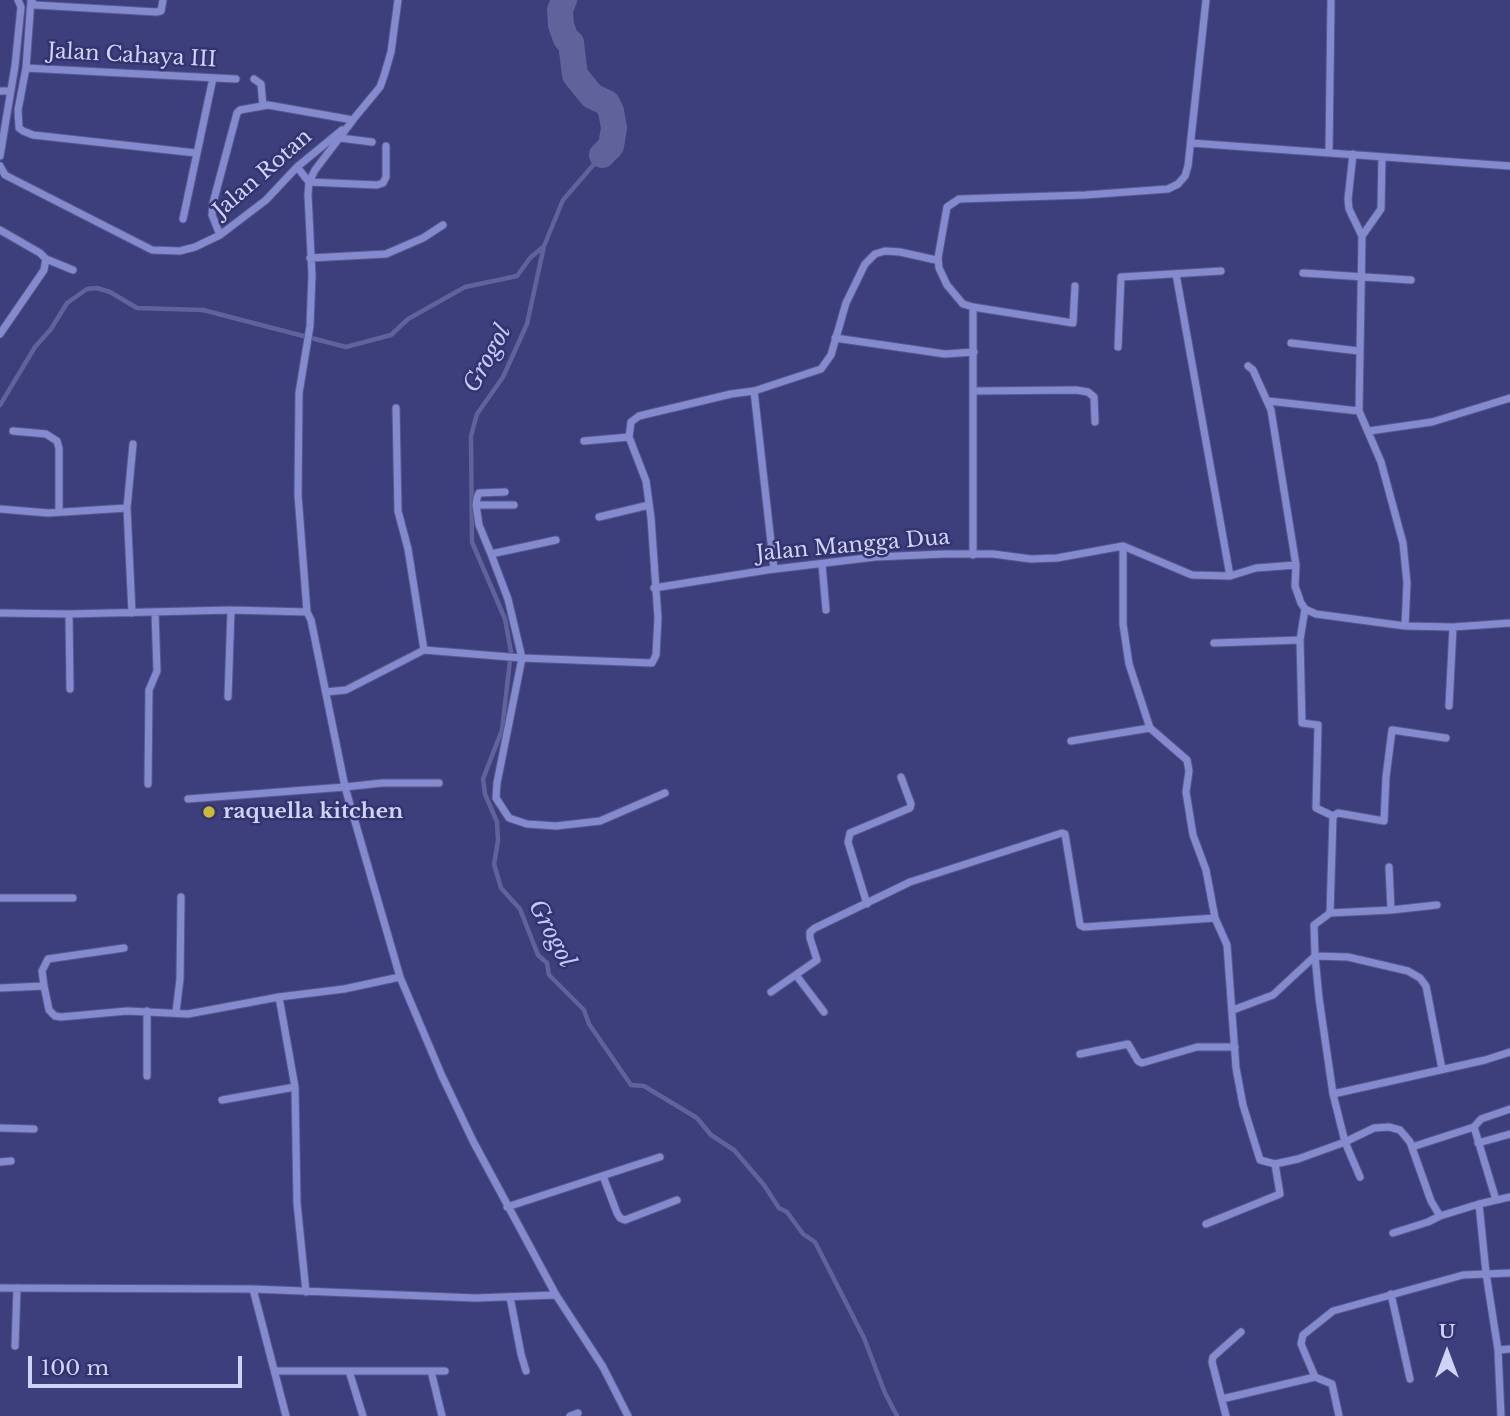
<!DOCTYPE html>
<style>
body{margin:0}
#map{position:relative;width:1510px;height:1416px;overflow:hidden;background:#3d3e7c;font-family:"Libre Baskerville",serif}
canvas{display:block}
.north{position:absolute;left:1412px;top:1318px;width:70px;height:70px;-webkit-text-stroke:5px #333370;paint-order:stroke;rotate:0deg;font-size:19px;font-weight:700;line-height:28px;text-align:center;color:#cfd3f8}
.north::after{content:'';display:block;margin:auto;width:24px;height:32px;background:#cfd3f8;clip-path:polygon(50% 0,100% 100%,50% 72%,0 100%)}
.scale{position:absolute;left:28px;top:1356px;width:214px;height:32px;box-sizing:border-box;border:4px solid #cfd3f8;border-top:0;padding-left:9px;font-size:21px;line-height:24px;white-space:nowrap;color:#cfd3f8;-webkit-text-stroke:5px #333370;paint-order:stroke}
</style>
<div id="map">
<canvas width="1510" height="1416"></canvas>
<div class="north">U</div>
<div class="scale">100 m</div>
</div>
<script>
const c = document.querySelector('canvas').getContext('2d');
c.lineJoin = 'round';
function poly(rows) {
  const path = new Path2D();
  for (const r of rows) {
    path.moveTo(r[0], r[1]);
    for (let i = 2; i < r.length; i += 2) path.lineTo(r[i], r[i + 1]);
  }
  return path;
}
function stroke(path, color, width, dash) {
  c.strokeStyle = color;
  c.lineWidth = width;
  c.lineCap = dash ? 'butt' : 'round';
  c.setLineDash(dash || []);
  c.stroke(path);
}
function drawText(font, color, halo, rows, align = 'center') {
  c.font = font + ' "Libre Baskerville",serif';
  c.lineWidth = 5;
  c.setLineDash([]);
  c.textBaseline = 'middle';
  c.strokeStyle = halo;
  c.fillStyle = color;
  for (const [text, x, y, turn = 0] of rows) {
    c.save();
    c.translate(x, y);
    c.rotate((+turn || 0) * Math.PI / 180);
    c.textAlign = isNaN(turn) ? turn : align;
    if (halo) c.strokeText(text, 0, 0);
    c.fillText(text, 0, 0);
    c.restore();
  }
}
stroke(poly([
 [602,155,563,200,544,246,527,324,503,377,477,414,471,436,472,542,505,619,511,652,502,730,483,779,485,794,497,822,498,841,494,864,501,888,520,909,538,955,547,963,549,975,584,1010,589,1024,631,1085,644,1086,697,1118,711,1135,734,1150,764,1185,779,1208,787,1212,803,1234,815,1242,864,1338,885,1393,897,1416],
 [0,405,35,347,51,329,67,303,87,289,97,288,110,292,137,308,203,310,346,347,391,335,408,319,465,287,517,276,530,258,543,247]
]), '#60639b', 4.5);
stroke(poly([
 [564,0,560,10,561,25,566,39,571,43,575,75,592,96,607,103,611,111,614,128,611,146,602,155]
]), '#60639b', 26);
const street = poly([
 [31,0,26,68,18,110,19,128,23,131,33,135,196,153],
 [32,2,35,5,156,12,161,11,163,0],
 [26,68,236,79],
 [254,79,261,84,263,106],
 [0,91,11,91],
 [351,122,380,87,384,76,391,52,398,0],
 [340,138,372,142],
 [1191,143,1510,166],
 [1329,152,1331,0],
 [1353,154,1348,199,1349,209,1362,236],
 [0,156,15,66,21,7,18,0],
 [1382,157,1381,209,1362,236,1359,411,1381,462,1403,543,1407,583,1405,626],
 [0,166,5,175,152,250,180,251,195,247,220,235,266,200,297,167,342,130],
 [297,167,309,182,377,185,383,183,386,177,386,146],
 [183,219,213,78],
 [0,230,40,253,46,259,44,270,0,334],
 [220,235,212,215,213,203,237,113,240,110,268,105,353,120,315,170,309,182,308,195,312,275,310,326,299,393,298,495,307,612],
 [310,258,386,254,423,238,443,225],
 [938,258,939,268,947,285,963,304,973,307,1073,323,1075,286],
 [46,259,73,270],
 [1303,273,1411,280],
 [1176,274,1230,576],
 [835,338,945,354,974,352],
 [1291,343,1359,351],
 [1118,347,1121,277,1221,271],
 [1248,366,1253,370,1271,410,1296,565],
 [754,391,774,569],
 [974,391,1076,390,1088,392,1094,397,1095,422],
 [1268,401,1359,411],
 [396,408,398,511,408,549,424,650],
 [13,431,46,434,57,441,59,448,59,511],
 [1369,431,1432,422,1510,398],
 [584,441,629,437],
 [476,505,514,505],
 [127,508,133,444],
 [0,509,48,513,127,508,132,613],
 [599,517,649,505],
 [556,540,491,554,508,599,522,658,497,783,496,798,509,818,527,824,556,826,600,821,665,793],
 [1123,546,1123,624,1129,664,1150,728,1187,760,1189,771,1186,792,1193,835,1206,870,1215,918,1227,945,1236,1068,1243,1105,1260,1160,1275,1164,1298,1159,1345,1142,1374,1128,1389,1127,1400,1130,1410,1142,1431,1201,1440,1216,1479,1204],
 [491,554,479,525,476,505,477,498,479,493,505,492],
 [973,555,973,307],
 [822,564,826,610],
 [654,588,767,570,875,557,944,554,993,554,1031,559,1057,558,1123,546,1192,575,1230,576,1256,568,1296,565,1295,586,1301,603,1305,609,1316,614,1405,626,1453,627,1510,623],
 [1305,609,1300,640,1302,723,1318,725,1316,808,1333,816,1338,813,1384,821,1386,777,1392,730,1446,738],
 [0,613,69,614,231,610,307,612,311,620,345,787,400,977,442,1076,473,1141,556,1295],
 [69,614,70,689],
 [1214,643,1300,640],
 [326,692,346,690,424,650,522,658,652,663,656,655,658,618,651,518,646,481,629,437,631,422,639,416,731,394,754,391,821,369,831,355,846,303,865,264,875,254,885,251,900,252,936,260,938,258,947,207,959,199,1085,195,1168,189,1178,184,1185,176,1188,166,1206,0],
 [228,697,231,610],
 [1449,706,1453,627],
 [1071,741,1150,728],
 [148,784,149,690,157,671,155,612],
 [188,799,345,787,382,783,439,783],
 [1333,816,1330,913,1314,925,1315,956,1319,998,1333,1094,1345,1142,1360,1177],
 [1389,867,1391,910],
 [0,898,73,898],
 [867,904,848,842,850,833,910,808,911,804,901,777],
 [1330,913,1391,910,1437,905],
 [796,975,824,1012],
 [44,986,42,971,48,959,124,948],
 [0,988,44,986,49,1010,55,1016,61,1017,127,1011,188,1014,279,997,344,989,400,977],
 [771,992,817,960,810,938,810,932,815,928,910,882,1062,833,1065,834,1080,925,1084,927,1215,918],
 [279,997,295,1087,297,1203,306,1292],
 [1233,1010,1273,995,1315,956,1348,957,1408,971,1420,978,1426,986,1442,1069],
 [176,1012,180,979,181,897],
 [1080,1054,1128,1044,1138,1061,1142,1063,1197,1047,1235,1047],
 [147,1076,147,1011],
 [1333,1094,1485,1060,1510,1052],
 [222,1100,295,1087],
 [0,1128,34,1129],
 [1478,1143,1510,1134],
 [1412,1147,1474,1127],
 [0,1162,11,1161],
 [603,1176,617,1213,620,1218,625,1220,677,1200],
 [1496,1200,1474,1127,1481,1119,1510,1109],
 [507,1207,660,1157],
 [1206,1224,1280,1194,1275,1164],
 [1393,1233,1428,1222,1440,1216],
 [0,1288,253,1289,475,1298,556,1295,603,1367,628,1416],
 [253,1289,286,1416],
 [1391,1294,1410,1379],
 [510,1297,521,1354,526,1371],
 [15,1346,17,1288],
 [1498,1350,1510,1349],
 [275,1371,445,1371],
 [349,1371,363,1416],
 [431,1371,442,1416],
 [1222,1399,1315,1377],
 [570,1416,578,1413],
 [1226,1416,1212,1362,1213,1357,1241,1332],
 [1339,1416,1332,1384,1315,1377,1301,1344,1303,1335,1333,1311,1463,1275,1510,1273],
 [1501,1416,1498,1350,1486,1273,1479,1204,1510,1197]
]);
stroke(street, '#58588c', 9);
stroke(street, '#848ace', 7);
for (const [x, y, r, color] of [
 [209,812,7,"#cdb938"]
]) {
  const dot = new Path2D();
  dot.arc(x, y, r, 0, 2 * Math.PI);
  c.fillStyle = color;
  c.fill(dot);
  stroke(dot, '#333370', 2.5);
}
drawText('21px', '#cfd3f8', '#333370', [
 ["Jalan Cahaya III",132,56,3],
 ["Jalan Rotan",263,174,-41],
 ["Jalan Mangga Dua",853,546,-5]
]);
drawText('bold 21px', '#cfd3f8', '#333370', [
 ["raquella kitchen",223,812]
], 'left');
drawText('italic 23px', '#c2c8fa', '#333370', [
 ["Grogol",488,359,-61],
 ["Grogol",551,934,62]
]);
</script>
